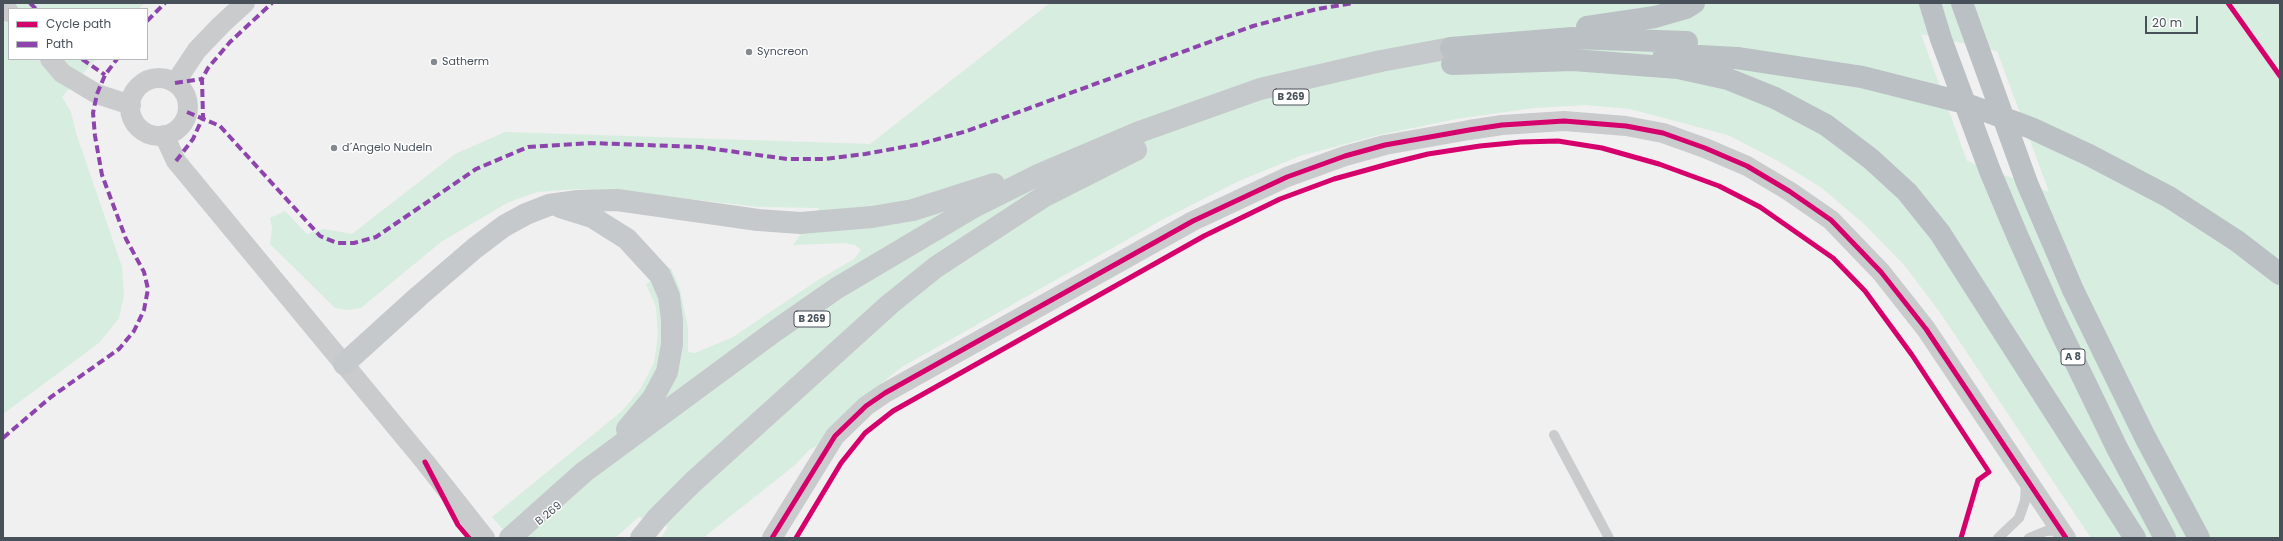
<!DOCTYPE html>
<meta charset="utf-8">
<style>
body{margin:0}
#map{position:relative;width:2283px;height:541px;overflow:hidden;background:#f0f0f0;font-family:Poppins,sans-serif}
canvas{display:block}
.frame{position:absolute;inset:0;border:4px solid #48515a;pointer-events:none}
.legend{position:absolute;left:8px;top:8px;width:140px;height:52px;box-sizing:border-box;background:#fff;border:1px solid #b6b9bd;margin:0;padding:5px 7px;list-style:none;font-size:12px;color:#48515a}
.legend li{display:flex;align-items:center;gap:8px;height:20px}
.legend b{width:20px;border:1px solid #b6b9bd}
.scale{position:absolute;left:2145px;top:16px;width:53px;height:18px;box-sizing:border-box;border:2px solid #48515a;border-top:0;padding-left:5px;font-size:12px;line-height:14px;white-space:nowrap;color:#48515a;-webkit-text-stroke:3px #fff;paint-order:stroke}
</style>
<div id="map">
<canvas width="2283" height="541"></canvas>
<div class="frame"></div>
<ul class="legend">
<li><b style="height:5px;background:#d6006c"></b>Cycle path</li>
<li><b style="height:5px;background:#8e44ad"></b>Path</li>
</ul>
<div class="scale">20 m</div>
</div>
<script>
const c = document.querySelector('canvas').getContext('2d');
c.lineJoin = 'round';
function fill(path, color) {
  c.fillStyle = color;
  c.fill(path, 'evenodd');
}
function poly(rows) {
  const path = new Path2D();
  for (const r of rows) {
    if (r.length === 3) {
      path.moveTo(r[0] + r[2], r[1]);
      path.arc(r[0], r[1], r[2], 0, 2 * Math.PI);
      continue;
    }
    path.moveTo(r[0], r[1]);
    for (let i = 2; i < r.length; i += 2) path.lineTo(r[i], r[i + 1]);
  }
  return path;
}
function stroke(path, color, width, dash) {
  c.strokeStyle = color;
  c.lineWidth = width;
  c.lineCap = dash ? 'butt' : 'round';
  c.setLineDash(dash || []);
  c.stroke(path);
}
function drawText(font, color, halo, rows, align = 'center') {
  c.font = font + ' Poppins,sans-serif';
  c.lineWidth = 3;
  c.setLineDash([]);
  c.textBaseline = 'middle';
  c.strokeStyle = halo;
  c.fillStyle = color;
  for (const [text, x, y, turn = 0] of rows) {
    c.save();
    c.translate(x, y);
    c.rotate((+turn || 0) * Math.PI / 180);
    c.textAlign = isNaN(turn) ? turn : align;
    if (halo) c.strokeText(text, 0, 0);
    c.fillText(text, 0, 0);
    c.restore();
  }
}
fill(poly([
 [3,3,145,3,138,9,9,9,9,59,96,59,62,97,71,112,76,133,122,267,124,295,119,318,99,343,3,414],
 [1050,3,2280,3,2280,538,2091,538,1941,314,1905,266,1865,225,1822,188,1778,161,1728,135,1630,109,1585,105,1534,108,1456,119,1379,135,1300,156,1239,181,1160,221,902,367,870,392,824,442,809,450,795,465,703,538,661,538,668,527,639,517,615,538,510,538,492,517,622,411,641,388,654,363,658,335,656,307,646,284,671,268,680,289,688,328,688,352,695,353,733,337,818,280,854,259,861,250,855,245,844,243,793,245,819,208,758,207,648,194,577,189,537,192,507,203,441,242,361,308,347,310,335,308,270,244,272,228,270,218,285,211,307,234,324,229,352,234,455,154,505,132,870,144],
 [1921,34,1997,51,2049,192,1967,161]
]), '#d6eddf');
stroke(poly([
 [1554,435,1609,538],
 [1998,538,2019,518,2025,501,2026,483],
 [2029,538,2046,531,2061,530]
]), '#cacbcd', 10);
stroke(poly([
 [3,5,9,12],
 [50,59,62,73,97,94,131,105],
 [159,107,29],
 [175,83,197,50,221,25,245,3],
 [164,135,176,161,425,462,485,538],
 [772,538,835,436,866,406,885,393,1193,221,1287,177,1345,156,1385,145,1469,130,1502,125,1564,121,1626,126,1663,133,1705,148,1747,166,1789,191,1831,220,1881,272,1926,329,2066,538]
]), '#cacbcd', 20);
stroke(poly([
 [560,207,592,217,627,239,660,275,669,296,672,320,672,344,667,372,653,398,627,429],
 [344,364,419,296,475,248,504,226,526,214,549,205,578,201,617,200,758,220,800,223,872,217,913,210,994,184],
 [510,538,584,472,775,331,837,288,972,208,1036,176,1142,131,1260,89,1381,61,1451,48],
 [641,538,658,517,692,483,890,304,936,267,1043,197,1136,150]
]), '#c6c9cc', 22);
stroke(poly([
 [1930,3,1941,39,1990,171,2017,235,2055,320,2117,448,2165,538],
 [1962,3,2027,183,2073,290,2145,437,2199,538],
 [1587,27,1655,17,1686,8,1694,3],
 [1451,48,1572,38,1687,42],
 [1664,54,1737,58,1862,77,1961,102,2031,128,2089,155,2169,197,2237,241,2280,274],
 [1452,64,1573,60,1678,68,1728,79,1775,98,1826,125,1871,159,1907,192,1940,233,2135,538]
]), '#bbc0c4', 22);
stroke(poly([
 [30,3,36,9],
 [147,21,165,3],
 [82,59,105,75],
 [175,83,202,79],
 [187,112,220,126,320,236,337,243,354,243,376,237,476,169,528,147,590,143,700,147,787,159,824,159,865,154,920,144,967,131,1253,26,1317,9,1354,3],
 [176,161,193,139,203,117,202,79,208,68,230,42,272,3],
 [3,438,51,397,119,349,134,331,144,310,148,289,144,272,126,239,102,175,95,136,93,113,97,94,105,75,117,59]
]), '#8e44ad', 4, [8, 4]);
stroke(poly([
 [2228,3,2280,76],
 [425,462,458,525,469,538],
 [772,538,835,436,866,406,885,393,1193,221,1287,177,1345,156,1385,145,1469,130,1502,125,1564,121,1626,126,1663,133,1705,148,1747,166,1789,191,1831,220,1881,272,1926,329,2066,538],
 [796,538,841,463,865,433,893,411,1204,236,1280,199,1334,179,1392,163,1428,154,1480,146,1521,142,1558,141,1602,148,1659,164,1719,186,1760,207,1833,258,1865,291,1912,355,1989,472,1978,480,1961,538]
]), '#d6006c', 5);
for (const [x, y, r, color] of [
 [749,52,4,"#83898e"],
 [434,62,4,"#83898e"],
 [334,148,4,"#83898e"]
]) {
  const dot = new Path2D();
  dot.arc(x, y, r, 0, 2 * Math.PI);
  c.fillStyle = color;
  c.fill(dot);
  stroke(dot, '#fff', 1.5);
}
for (const [x, y, w] of [
 [1291,97,36],
 [812,319,36],
 [2073,357,24]
]) {
  const box = new Path2D();
  box.roundRect(x - w / 2, y - 8, w, 16, 3);
  c.fillStyle = '#fff';
  c.fill(box);
  stroke(box, '#48515a', 1);
}
drawText('bold 10px', '#48515a', null, [
 ["B 269",1291,97],
 ["B 269",812,319],
 ["A 8",2073,357]
]);
drawText('11px', '#48515a', '#fff', [
 ["Syncreon",757,52],
 ["Satherm",442,62],
 ["d´Angelo Nudeln",342,148]
], 'left');
drawText('11px', '#48515a', '#fff', [
 ["B 269",549,514,-39]
]);
</script>
